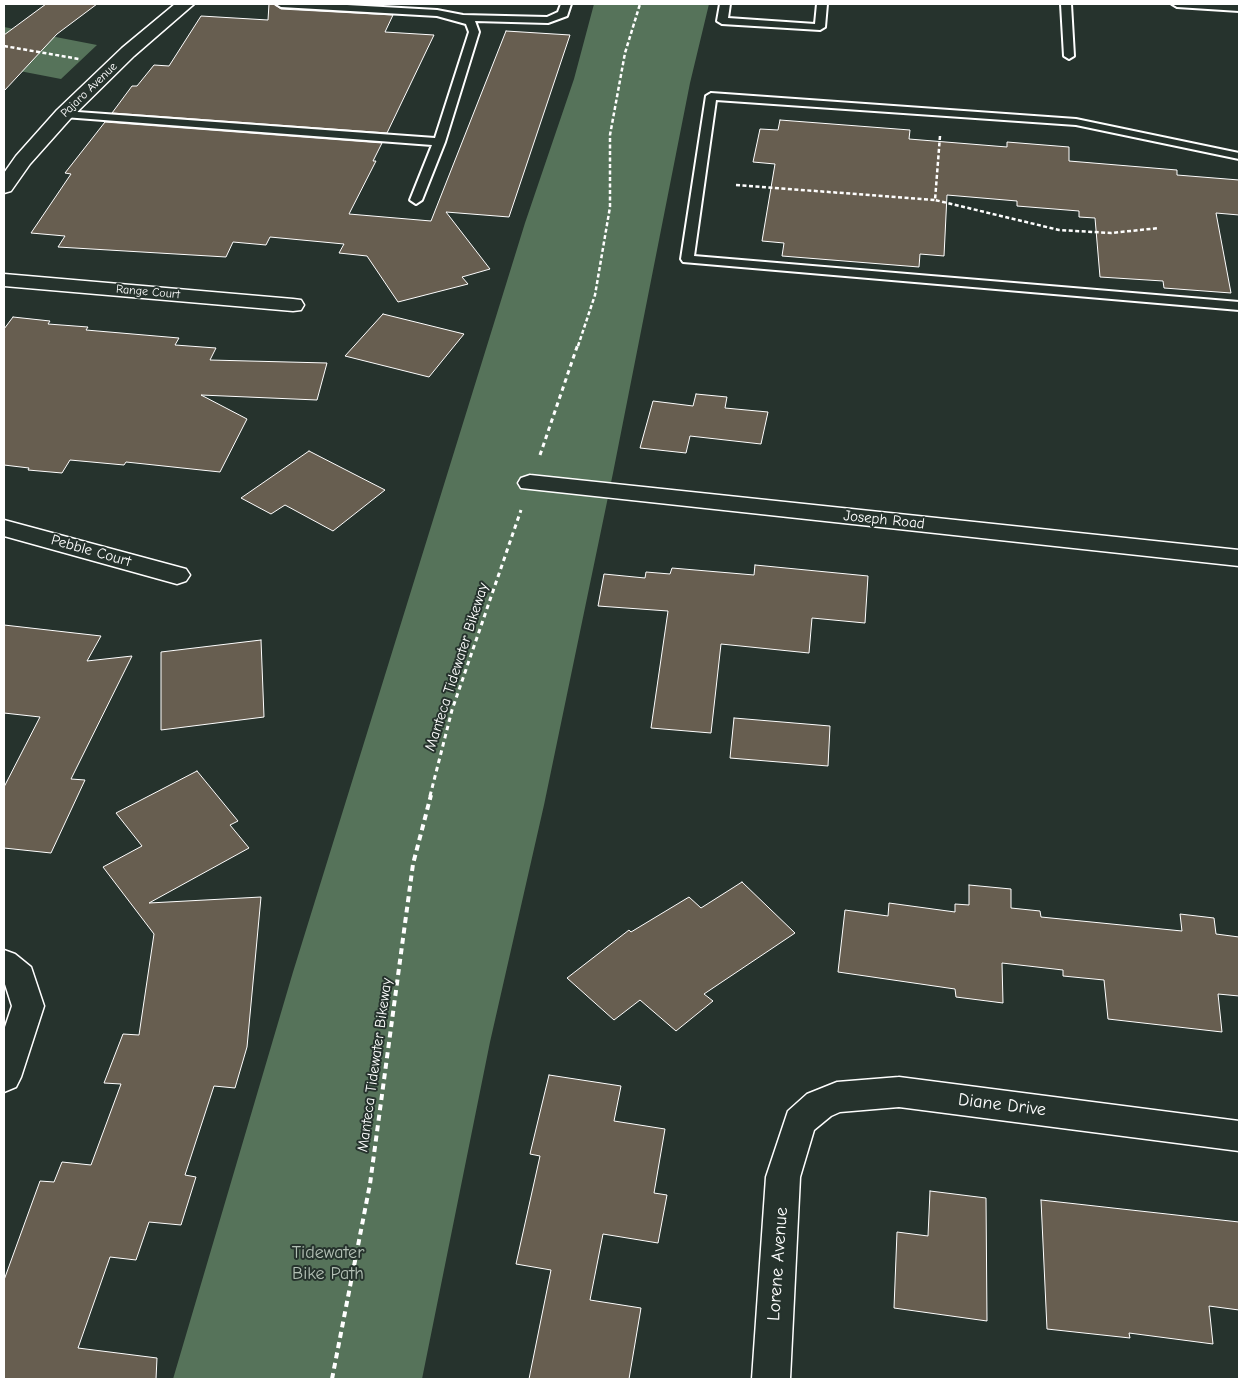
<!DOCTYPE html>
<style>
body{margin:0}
#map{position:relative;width:1243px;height:1383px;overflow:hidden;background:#26332d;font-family:"Comic Neue",sans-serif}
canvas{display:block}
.frame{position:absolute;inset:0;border:5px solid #fff;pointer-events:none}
</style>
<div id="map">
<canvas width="1243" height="1383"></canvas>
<div class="frame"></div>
</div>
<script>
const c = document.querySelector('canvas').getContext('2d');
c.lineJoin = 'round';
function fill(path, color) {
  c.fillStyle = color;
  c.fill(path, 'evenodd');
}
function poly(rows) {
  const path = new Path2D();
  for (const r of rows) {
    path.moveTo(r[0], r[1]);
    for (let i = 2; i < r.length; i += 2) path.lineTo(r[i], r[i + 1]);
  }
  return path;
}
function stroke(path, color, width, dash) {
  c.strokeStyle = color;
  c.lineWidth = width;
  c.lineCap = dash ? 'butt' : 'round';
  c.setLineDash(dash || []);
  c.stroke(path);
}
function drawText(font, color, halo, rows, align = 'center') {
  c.font = font + ' "Comic Neue",sans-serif';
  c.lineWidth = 4;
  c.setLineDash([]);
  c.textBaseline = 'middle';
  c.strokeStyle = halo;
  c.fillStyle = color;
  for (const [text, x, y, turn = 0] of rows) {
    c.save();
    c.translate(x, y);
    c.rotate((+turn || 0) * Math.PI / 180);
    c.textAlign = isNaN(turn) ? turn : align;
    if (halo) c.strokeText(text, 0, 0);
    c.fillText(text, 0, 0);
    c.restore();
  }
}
fill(poly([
 [594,4,709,4,690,83,613,473,544,805,490,1042,422,1379,173,1379,293,972,525,223,574,79],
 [4,27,97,45,61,79,4,68]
]), '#56735a');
const building = poly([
 [46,4,97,4,57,34,4,91,4,35,46,4],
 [269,4,274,4,281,9,393,15,385,32,434,35,387,133,112,113,132,86,137,86,154,65,169,66,201,16,268,20,269,4],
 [506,31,570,35,509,217,446,212,490,269,462,277,468,284,398,302,367,256,339,253,344,244,270,237,266,245,233,242,226,257,58,247,65,236,31,233,71,174,65,173,105,122,382,143,373,161,376,161,349,214,431,221,506,31],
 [780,120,910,130,909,139,1007,147,1007,142,1069,147,1069,161,1177,170,1177,175,1239,180,1239,215,1216,213,1231,293,1164,288,1163,281,1100,277,1095,218,1079,217,1079,211,1017,206,1017,201,947,195,944,256,920,254,919,267,782,256,784,243,762,241,775,164,753,162,760,129,778,130,780,120],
 [383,314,464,334,429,377,345,356,383,314],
 [13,317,50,321,48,324,88,327,86,330,179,338,175,345,216,348,210,360,327,363,317,400,201,395,247,419,220,472,126,462,124,465,70,460,62,473,28,470,29,468,4,465,4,329,13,317],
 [696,394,727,397,725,408,768,412,761,444,690,436,686,453,640,448,653,401,693,406,696,394],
 [309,451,385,490,333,531,285,505,271,514,241,498,309,451],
 [755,565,868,576,865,623,812,618,809,653,721,644,711,733,651,728,668,611,598,606,604,574,645,578,646,572,670,574,672,568,754,575,755,565],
 [4,625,101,636,87,661,132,656,71,779,85,780,51,853,4,848,4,787,40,717,4,713,4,625],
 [261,640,264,717,161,730,161,652,261,640],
 [734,718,830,726,828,766,730,758,734,718],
 [197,771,238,821,230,825,249,848,149,903,261,897,247,1047,235,1088,214,1086,185,1175,196,1177,181,1225,149,1222,136,1260,110,1257,78,1348,157,1358,156,1379,4,1379,4,1280,40,1181,54,1182,62,1162,91,1165,121,1084,104,1083,123,1034,139,1035,154,934,103,867,142,846,116,813,197,771],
 [742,882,795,933,704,994,713,1001,676,1031,640,1000,614,1020,567,978,629,930,631,932,689,897,701,908,742,882],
 [969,885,1011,889,1011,908,1040,911,1041,917,1182,931,1180,914,1214,918,1216,934,1239,937,1239,996,1218,994,1222,1032,1108,1019,1104,980,1063,976,1063,970,1002,963,1003,1003,956,997,955,989,838,972,845,910,888,916,889,903,955,912,955,904,969,905,969,885],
 [549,1075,621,1086,614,1121,665,1129,654,1193,667,1195,658,1243,603,1234,590,1300,641,1308,629,1379,529,1379,551,1270,516,1264,540,1156,530,1154,549,1075],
 [930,1191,986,1198,987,1321,894,1308,897,1232,928,1236,930,1191],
 [1041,1200,1239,1222,1239,1310,1209,1306,1213,1344,1129,1333,1130,1338,1047,1329,1041,1200]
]);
fill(building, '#675e50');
stroke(building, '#fff', 1);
const lane = poly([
 [276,4,329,4,437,10,463,15,547,17,558,12,561,4,571,4,567,16,548,23,475,21,479,32,445,142,422,200,416,204,410,200,432,145,64,117,58,114,64,111,435,138,469,32,466,24,437,16,281,7,276,4],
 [720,4,730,4,728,18,815,24,817,4,827,4,825,27,820,30,722,24,717,21,720,4],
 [1061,4,1071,4,1074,56,1069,59,1064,56,1061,4],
 [1172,4,1239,5,1239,11,1177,7,1172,4],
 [711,93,1076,119,1239,153,1239,159,1076,125,716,100,694,256,1239,302,1239,310,683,262,681,259,706,96,711,93]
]);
const street = poly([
 [175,4,194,4,134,56,71,118,30,164,11,191,4,193,4,173,16,156,57,110,122,48,175,4],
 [4,274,293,299,301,300,304,305,301,310,293,311,4,286,4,274],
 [530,475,1239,550,1239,566,521,488,518,483,521,478,530,475],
 [4,520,186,569,190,575,186,581,177,584,4,536,4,520],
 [4,950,15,954,31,967,44,1006,21,1077,16,1087,4,1092,4,1030,12,1006,4,981,4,950],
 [899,1077,1239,1121,1239,1151,899,1107,840,1112,831,1116,814,1130,800,1177,790,1379,752,1379,766,1177,788,1111,807,1094,837,1082,899,1077]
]);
stroke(lane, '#fff', 4);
stroke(street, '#fff', 3);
stroke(poly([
 [4,46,79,59],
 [940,136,935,200,1059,230,1111,233,1159,228],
 [736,185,935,200],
 [578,346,595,295,610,207,610,135,625,53,640,4]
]), '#fff', 2.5, [4, 2.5]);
stroke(poly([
 [540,455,578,344],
 [430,796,452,710,521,510]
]), '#fff', 3, [4.5, 4]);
stroke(poly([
 [332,1379,370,1184,413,864,431,795]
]), '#fff', 4, [6, 4.5]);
fill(lane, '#26332d');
fill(street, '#26332d');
drawText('12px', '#fff', '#26332d', [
 ["Pajaro Avenue",89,90,-44],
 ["Range Court",148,292,5]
]);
drawText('15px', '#fff', '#26332d', [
 ["Joseph Road",884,520,6],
 ["Pebble Court",91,551,16],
 ["Manteca Tidewater Bikeway",457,667,-72],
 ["Manteca Tidewater Bikeway",375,1065,-82]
]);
drawText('18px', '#fff', '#26332d', [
 ["Diane Drive",1002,1105,7],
 ["Lorene Avenue",778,1264,-86]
]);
drawText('18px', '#b3c0b5', '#26332d', [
 ["Tidewater",328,1253],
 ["Bike Path",328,1274]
]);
</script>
